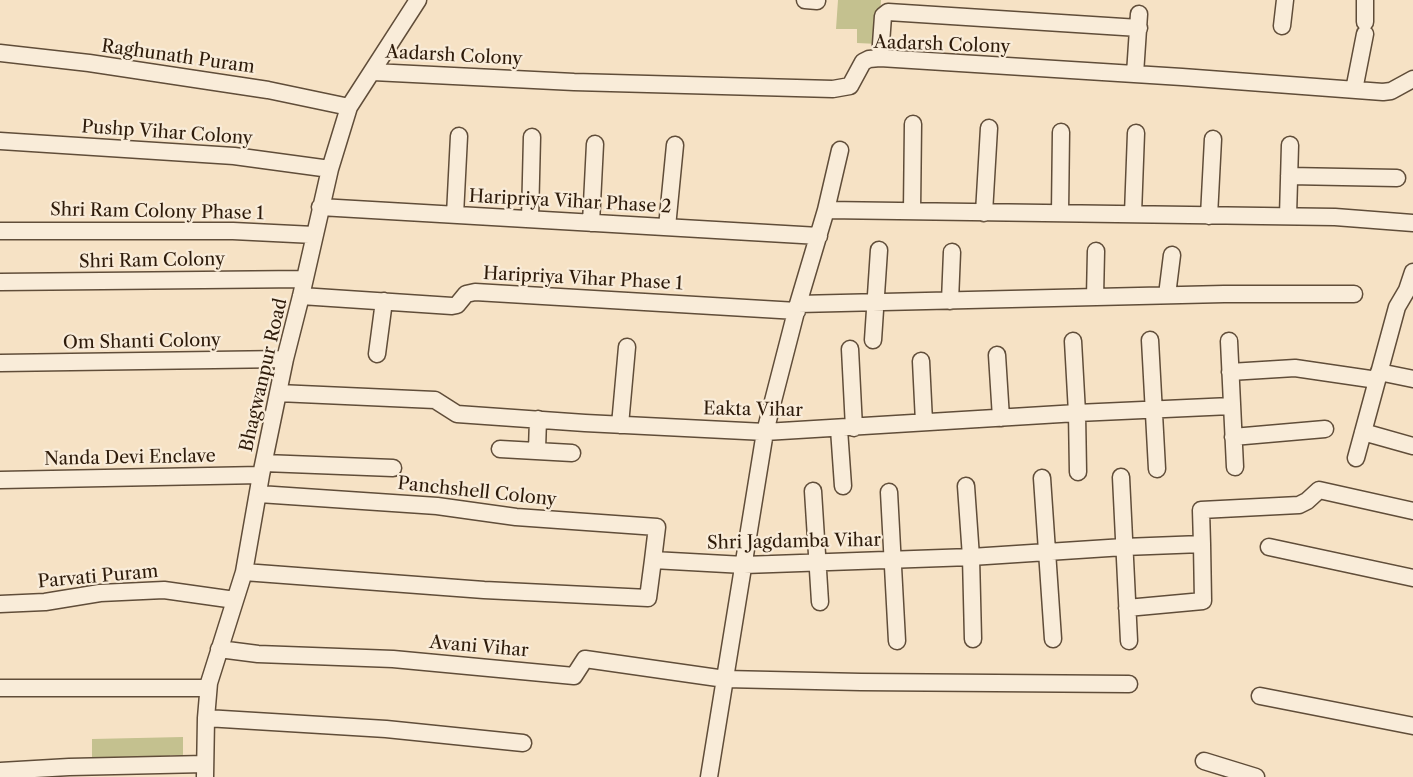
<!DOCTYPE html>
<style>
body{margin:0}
canvas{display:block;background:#f6e2c5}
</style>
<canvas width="1413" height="777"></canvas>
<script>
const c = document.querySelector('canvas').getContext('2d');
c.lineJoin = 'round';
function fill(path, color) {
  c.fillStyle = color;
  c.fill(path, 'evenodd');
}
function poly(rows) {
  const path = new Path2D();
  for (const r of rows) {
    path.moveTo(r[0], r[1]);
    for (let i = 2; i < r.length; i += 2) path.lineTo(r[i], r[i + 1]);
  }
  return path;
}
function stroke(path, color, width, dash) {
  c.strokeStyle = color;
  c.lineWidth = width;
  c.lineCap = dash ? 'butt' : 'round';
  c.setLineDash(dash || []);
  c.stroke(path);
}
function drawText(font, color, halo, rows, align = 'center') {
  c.font = font + ' "Libre Caslon Text",serif';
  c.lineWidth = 4.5;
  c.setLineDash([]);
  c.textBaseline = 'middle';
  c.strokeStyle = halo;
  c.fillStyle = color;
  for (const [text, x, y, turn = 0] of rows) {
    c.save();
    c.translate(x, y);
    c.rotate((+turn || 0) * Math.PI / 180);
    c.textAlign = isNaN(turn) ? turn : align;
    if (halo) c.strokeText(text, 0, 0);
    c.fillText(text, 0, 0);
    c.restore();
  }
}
fill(poly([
 [838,0,881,0,878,44,857,43,857,29,836,29],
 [183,737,183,755,170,755,170,759,92,763,92,739]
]), '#c4c18f');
const minor = poly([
 [805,0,817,1],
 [1365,22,1365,0],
 [1282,26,1285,0],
 [0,53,89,63,268,90,349,107],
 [880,58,883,16,888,12,1139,28],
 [373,72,574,82,833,89,850,86,863,62,869,59,880,58,1182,77,1383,92,1391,91,1413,79],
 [1135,74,1139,14],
 [1354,90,1365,34],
 [0,141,234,156,330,169],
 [1289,176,1397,178],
 [320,207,819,236],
 [826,210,1335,217,1413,223],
 [912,211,913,124],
 [984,213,989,128],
 [1060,213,1061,132],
 [1133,214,1136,133],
 [455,215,459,136],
 [1209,216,1213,139],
 [1288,216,1290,145],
 [530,219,532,137],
 [591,223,595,144],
 [667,227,675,145],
 [0,231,233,231,314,235],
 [0,282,304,279],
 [1167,295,1172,255],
 [301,296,452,306,457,305,466,294,475,292,797,311],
 [1095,297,1096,251],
 [950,301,952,252],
 [798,304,1224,294,1354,294],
 [873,340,879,250],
 [1150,340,1157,469],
 [1073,341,1077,413,1078,472],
 [1229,341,1235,467],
 [850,349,854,428],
 [377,354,384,301],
 [997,355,1001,418],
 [921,361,924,422],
 [0,363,285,359],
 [1230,372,1295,368,1377,380],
 [1379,372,1413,379],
 [278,393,435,400,457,414,585,423,765,432,1077,413,1231,406],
 [620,425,627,347],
 [839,429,843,486],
 [1363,432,1413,446],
 [1233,437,1325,429],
 [500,449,572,453],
 [537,450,538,419],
 [1356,458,1397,307,1407,290,1413,272],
 [264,463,393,468],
 [1121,477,1129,641],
 [1042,478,1053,639],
 [0,480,261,475],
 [966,486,971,557,973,639],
 [813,491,820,602],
 [889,492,897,641],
 [259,494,437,506,516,517,657,527,653,560],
 [1269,547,1413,578],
 [244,572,484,590,648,598,653,560,744,565,971,557,1124,547,1202,544,1201,510,1299,505,1307,501,1319,490,1413,511],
 [0,604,45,602,100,593,164,590,235,600],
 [1127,608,1203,601,1202,544],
 [219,649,258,654,393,659,574,676,585,659,725,679,861,682,1129,684],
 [0,688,208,688],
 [1260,696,1413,726],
 [206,718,386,729,523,743],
 [1204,761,1256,777],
 [0,771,69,767,205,764],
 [205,777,206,718,209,683,244,572,261,475,285,359,301,296,330,169,349,107,418,0],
 [709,777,765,432,798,304,826,210,840,150]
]);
stroke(minor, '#604d39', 19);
stroke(minor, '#f9ecd9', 16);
drawText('18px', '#2e1b0a', '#f9ecd9', [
 ["Aadarsh Colony",942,45,2],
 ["Aadarsh Colony",454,56,3],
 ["Raghunath Puram",178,57,8],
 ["Pushp Vihar Colony",167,133,4],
 ["Haripriya Vihar Phase 2",570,202,3],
 ["Shri Ram Colony Phase 1",157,212,1],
 ["Shri Ram Colony",152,261,-1],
 ["Haripriya Vihar Phase 1",583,279,3],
 ["Om Shanti Colony",142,342,-1],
 ["Bhagwanpur Road",264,375,-77],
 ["Eakta Vihar",753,410,1],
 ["Nanda Devi Enclave",130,458,-1],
 ["Panchshell Colony",477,492,6],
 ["Shri Jagdamba Vihar",794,542,-1],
 ["Parvati Puram",98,577,-5],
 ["Avani Vihar",479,647,5]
]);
</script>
